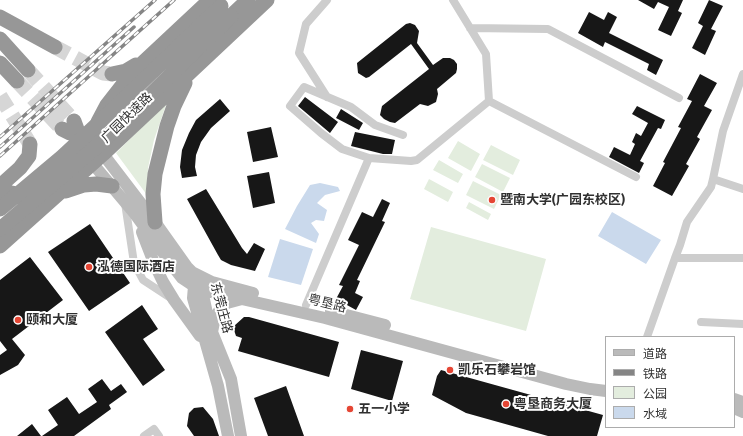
<!DOCTYPE html>
<meta charset="utf-8">
<style>
body{margin:0}
#map{position:relative;width:743px;height:436px;overflow:hidden;background:#fff;font-family:"Fira Sans Condensed","Noto Sans SC",sans-serif}
canvas{display:block}
.legend{position:absolute;left:605px;top:336px;width:130px;height:92px;box-sizing:border-box;background:#fff;border:1px solid #acacac;margin:0;padding:5px 7px;list-style:none;font-size:12px;color:#303030}
.legend li{display:flex;align-items:center;gap:8px;height:20px}
.legend b{width:20px;border:1px solid #acacac}
</style>
<div id="map">
<canvas width="743" height="436"></canvas>
<ul class="legend">
<li><b style="height:5px;background:#bababa"></b>道路</li>
<li><b style="height:5px;background:#858585"></b>铁路</li>
<li><b style="height:11px;background:#e3edde"></b>公园</li>
<li><b style="height:11px;background:#cad9ec"></b>水域</li>
</ul>
</div>
<script>
const c = document.querySelector('canvas').getContext('2d');
c.lineJoin = 'round';
function fill(path, color) {
  c.fillStyle = color;
  c.fill(path, 'evenodd');
}
function poly(rows) {
  const path = new Path2D();
  for (const r of rows) {
    path.moveTo(r[0], r[1]);
    for (let i = 2; i < r.length; i += 2) path.lineTo(r[i], r[i + 1]);
  }
  return path;
}
function stroke(path, color, width, dash) {
  c.strokeStyle = color;
  c.lineWidth = width;
  c.lineCap = dash ? 'butt' : 'round';
  c.setLineDash(dash || []);
  c.stroke(path);
}
function drawText(font, color, halo, rows, align = 'center') {
  c.font = font + ' "Fira Sans Condensed","Noto Sans SC",sans-serif';
  c.lineWidth = 4;
  c.setLineDash([]);
  c.textBaseline = 'middle';
  c.strokeStyle = halo;
  c.fillStyle = color;
  for (const [text, x, y, turn = 0] of rows) {
    c.save();
    c.translate(x, y);
    c.rotate((+turn || 0) * Math.PI / 180);
    c.textAlign = isNaN(turn) ? turn : align;
    if (halo) c.strokeText(text, 0, 0);
    c.fillText(text, 0, 0);
    c.restore();
  }
}
fill(poly([
 [167,102,154,140,148,168,147,195,116,153],
 [458,141,480,154,471,171,448,158],
 [491,145,520,160,513,175,483,160],
 [439,160,463,174,458,183,433,170],
 [482,164,510,178,503,192,475,177],
 [429,179,453,192,448,202,424,189],
 [473,181,501,195,494,209,466,195],
 [469,202,491,214,488,220,466,208],
 [431,227,546,259,526,331,410,299]
]), '#e3edde');
fill(poly([
 [320,183,338,187,340,191,325,195,317,203,327,210,324,221,316,220,311,223,319,234,316,243,285,229,297,206,310,185],
 [612,212,661,240,646,264,598,236],
 [280,239,313,249,301,285,268,277]
]), '#cad9ec');
fill(poly([
 [638,0,683,0,678,11,682,13,671,36,658,30,669,7,658,2,654,9],
 [709,0,723,6,711,29,716,31,705,55,692,48,703,26,698,23],
 [589,12,604,20,608,12,617,17,609,33,663,60,656,75,647,70,649,64,605,42,603,47,578,33],
 [410,23,415,25,419,31,417,43,433,65,443,58,450,58,454,60,457,64,457,69,456,73,437,89,438,94,436,102,428,106,420,104,395,123,390,122,384,119,380,115,382,106,429,69,411,44,369,77,366,78,358,73,357,63,406,24],
 [700,74,717,83,704,106,712,110,697,137,700,139,686,164,689,166,672,196,653,186,665,163,663,162,681,128,678,127,692,101,687,99],
 [305,97,338,122,330,133,298,106],
 [220,99,230,111,211,128,201,142,196,155,195,167,197,176,182,178,180,167,182,150,189,133,196,120],
 [637,106,665,120,661,129,658,128,640,161,644,163,639,173,609,157,614,147,630,155,635,144,632,142,636,133,641,136,648,123,632,114],
 [341,109,363,123,359,130,336,118],
 [271,127,278,157,253,162,247,132],
 [355,132,395,140,392,154,383,154,351,146],
 [269,172,275,203,253,208,247,176],
 [206,189,242,248,247,254,254,243,265,249,255,271,231,265,221,260,218,255,187,199],
 [382,199,390,203,382,221,385,222,357,280,360,281,355,293,363,297,356,310,336,299,343,286,339,285,359,245,348,240,362,212,373,217],
 [90,224,130,283,89,311,48,252],
 [30,257,63,300,12,339,25,355,18,365,0,375,0,355,7,350,0,341,0,280],
 [142,305,158,329,143,339,165,370,143,386,105,332],
 [244,317,249,317,339,342,329,377,238,351,242,338,236,336,234,330,234,326],
 [361,350,403,361,392,401,351,389],
 [441,370,603,415,597,436,548,436,466,413,432,395,437,376],
 [102,379,111,391,121,384,127,392,109,405,111,409,74,436,42,436,58,425,48,410,67,397,79,414,97,402,88,389],
 [286,386,304,436,268,436,254,398],
 [203,407,213,419,219,436,194,436,187,426,189,413,194,408],
 [32,424,41,436,17,436]
]), '#171717');
stroke(poly([
 [55,47,94,68,103,73,112,74],
 [28,70,74,121],
 [17,81,62,129],
 [0,96,30,144]
]), '#d6d6d6', 15, [15, 8]);
stroke(poly([
 [453,0,486,54,489,101],
 [470,28,548,29,679,98],
 [327,97,299,53,306,24,327,0],
 [369,158,342,149,321,133,290,106,304,87,351,107,375,125,403,135],
 [713,179,723,131,743,74],
 [743,189,713,179,711,187,687,222,680,245,675,258,743,258],
 [125,203,134,263,143,280,172,299],
 [306,305,369,158,411,161,417,160,489,101,636,177],
 [701,322,743,324],
 [647,337,675,258],
 [144,436,154,429,159,436]
]), '#cdcdcd', 8);
stroke(poly([
 [103,154,155,222,187,267,192,272,212,282,253,293],
 [93,164,135,214,175,269,182,278,194,286,211,292,325,318,566,384,590,389,606,391],
 [142,232,154,263,163,282,174,300,200,336],
 [197,279,194,286,193,298,218,386,228,436],
 [200,281,210,327,231,379,241,436],
 [331,311,385,325],
 [212,332,215,317,221,308,227,303,242,299],
 [734,399,743,402],
 [734,408,743,412]
]), '#bababa', 12);
stroke(poly([
 [231,16,248,0],
 [0,17,55,47],
 [0,39,28,70],
 [0,63,17,81],
 [112,74,126,71,136,65],
 [74,121,78,132,80,143,78,152],
 [98,122,107,105,132,73,210,0],
 [62,129,70,133,91,140,113,137],
 [0,186,20,168,29,156,30,144],
 [66,191,84,185,96,184,112,186],
 [0,193,12,193,20,196,25,201],
 [155,222,153,194,155,174,167,126,174,106,185,83],
 [0,246,103,154,267,0]
]), '#979797', 15);
const rail = poly([
 [0,137,155,0],
 [0,147,134,27],
 [0,156,174,0]
]);
stroke(rail, '#858585', 3.5);
stroke(rail, '#fff', 2, [6]);
stroke(poly([
 [0,209,62,157,103,119,221,6],
 [0,229,102,142,231,16]
]), '#979797', 15);
for (const [x, y, r, color] of [
 [492,200,4,"#e54634"],
 [89,267,4,"#e54634"],
 [18,320,4,"#e54634"],
 [450,370,4,"#e54634"],
 [506,404,4,"#e54634"],
 [350,409,4,"#e54634"]
]) {
  const dot = new Path2D();
  dot.arc(x, y, r, 0, 2 * Math.PI);
  c.fillStyle = color;
  c.fill(dot);
  stroke(dot, '#fff', 1.5);
}
drawText('13px', '#303030', '#fff', [
 ["广园快速路",127,118,-44],
 ["粤垦路",327,304,14],
 ["东莞庄路",221,308,75]
]);
drawText('bold 13px', '#303030', '#fff', [
 ["暨南大学(广园东校区)",500,200],
 ["泓德国际酒店",97,267],
 ["颐和大厦",26,320],
 ["凯乐石攀岩馆",458,370],
 ["粤垦商务大厦",514,404],
 ["五一小学",358,409]
], 'left');
</script>
